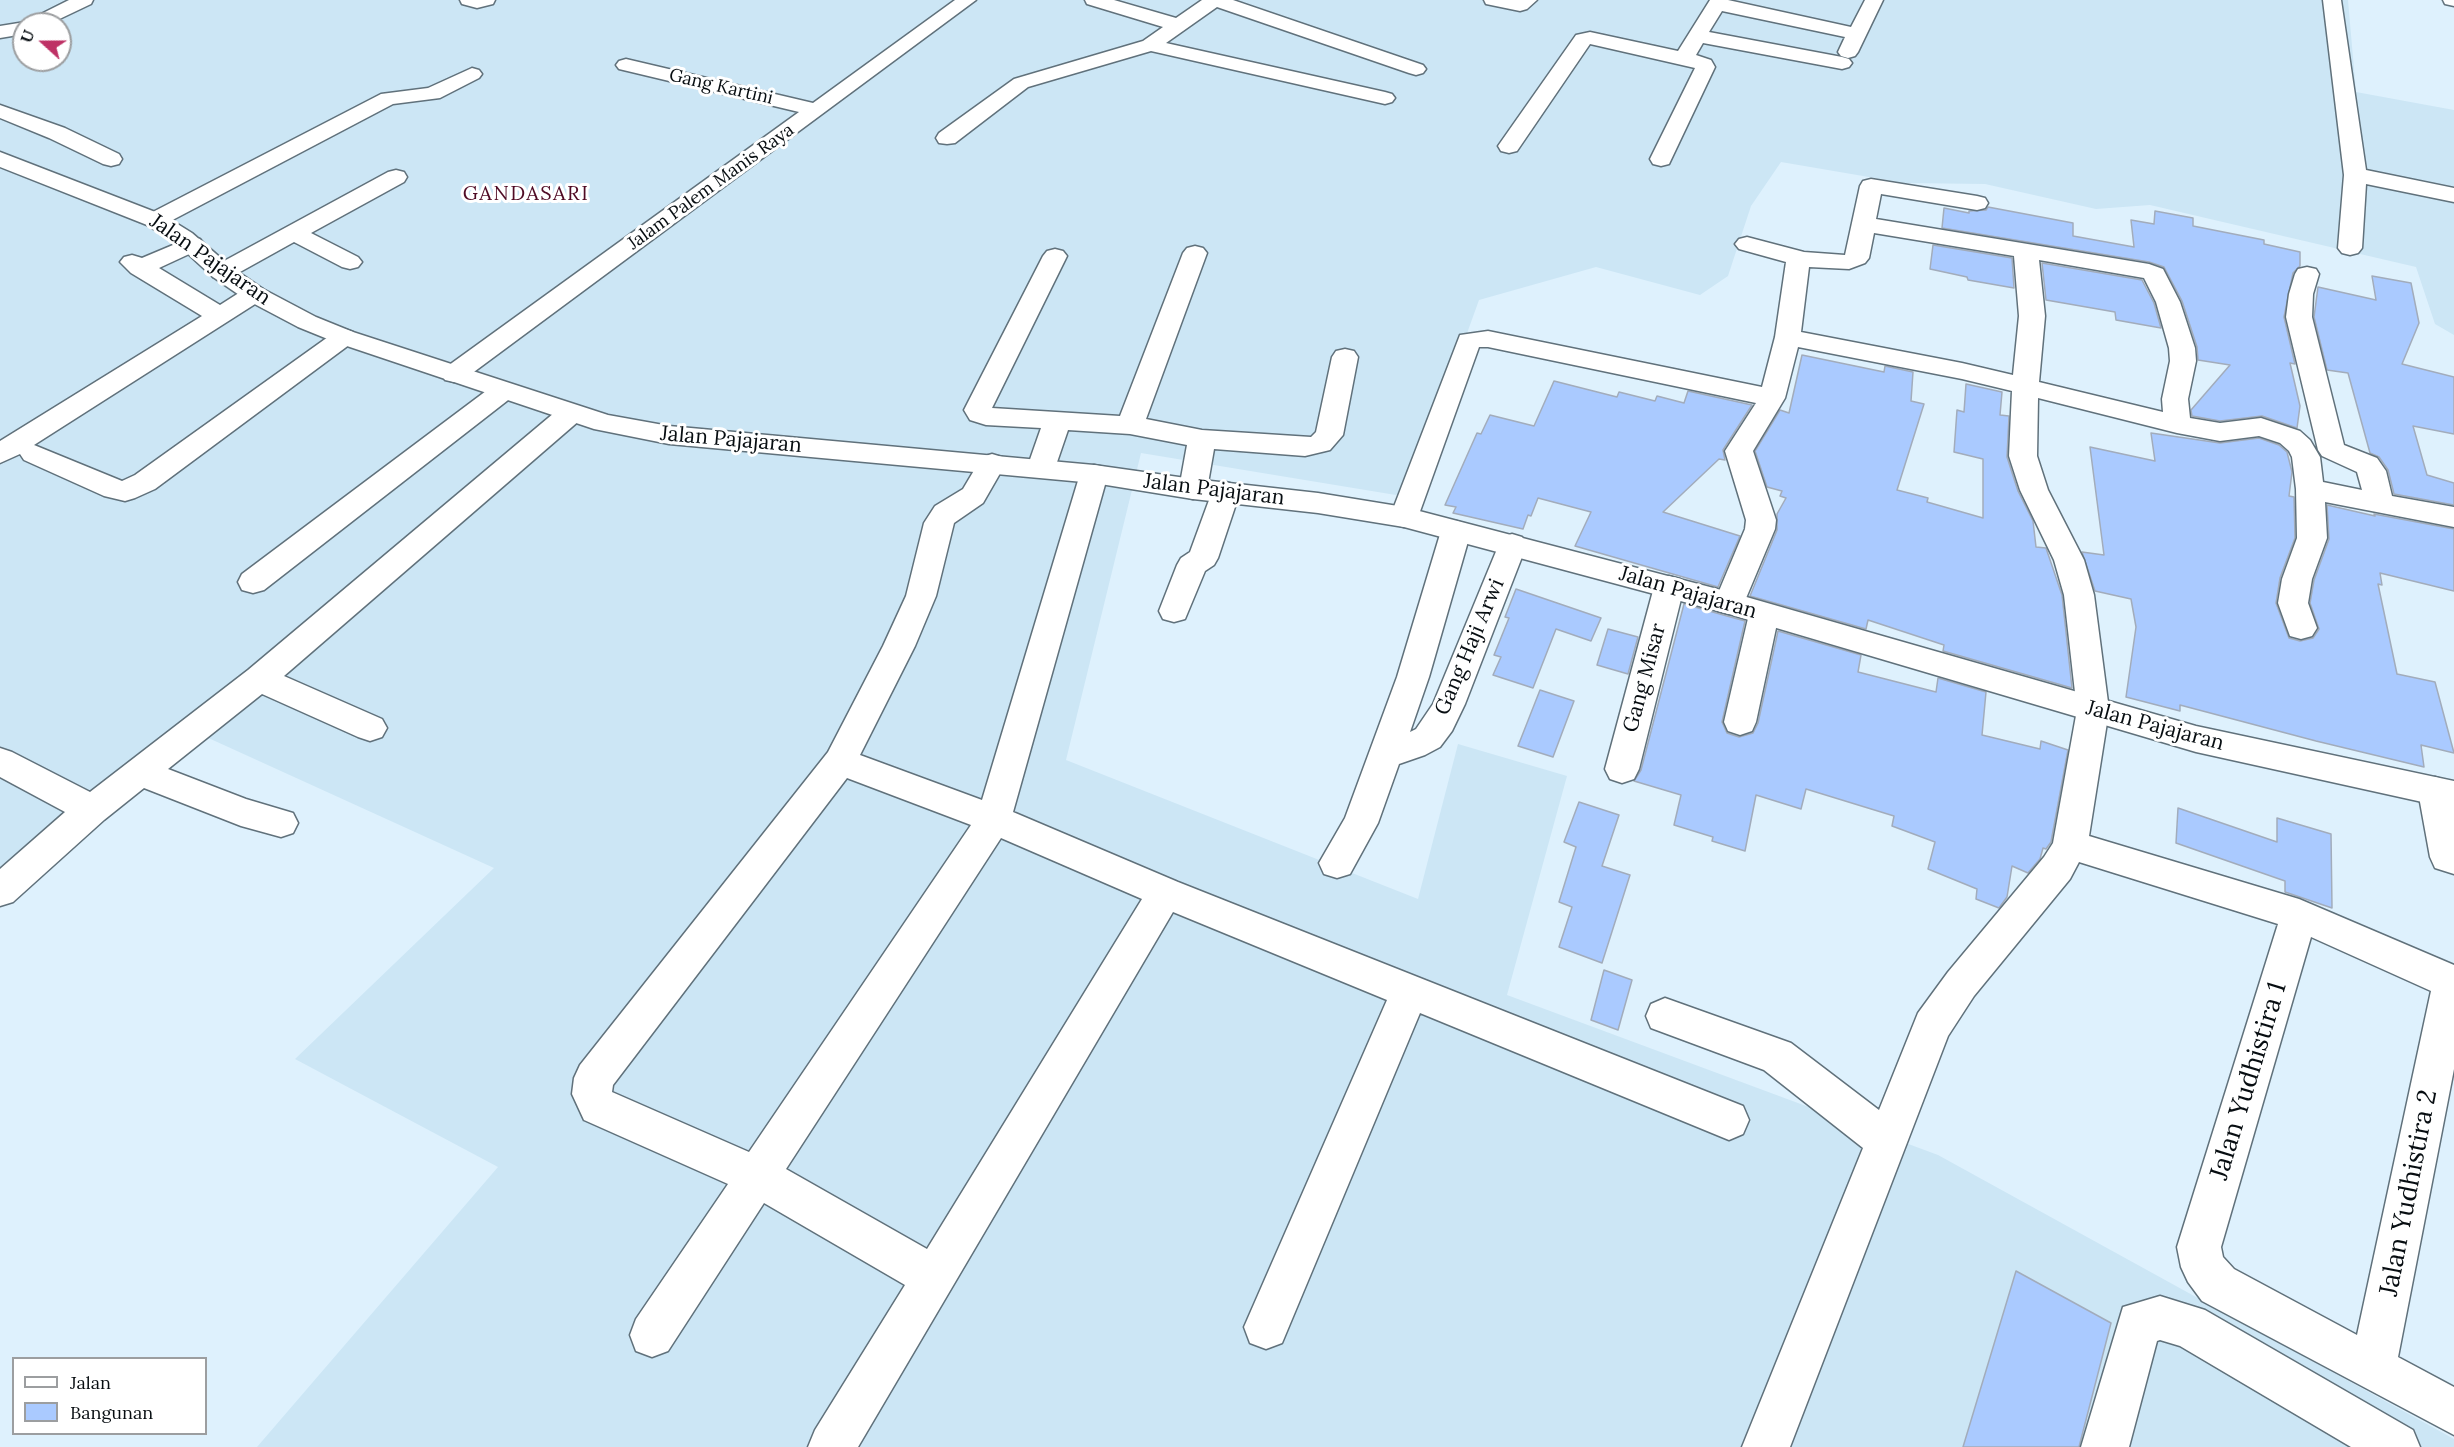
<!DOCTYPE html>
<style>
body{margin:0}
#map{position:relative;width:2454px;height:1447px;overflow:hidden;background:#def1fd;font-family:Lora,serif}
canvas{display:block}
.legend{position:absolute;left:12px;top:1357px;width:195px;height:78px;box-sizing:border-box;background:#fff;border:2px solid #9c9ea0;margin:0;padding:8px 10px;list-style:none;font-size:18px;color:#070d11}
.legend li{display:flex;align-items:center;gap:12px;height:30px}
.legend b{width:30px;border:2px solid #9c9ea0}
.north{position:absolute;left:12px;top:12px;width:60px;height:60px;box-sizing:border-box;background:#fff;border:2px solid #9c9ea0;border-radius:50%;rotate:291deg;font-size:16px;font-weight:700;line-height:24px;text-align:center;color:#070d11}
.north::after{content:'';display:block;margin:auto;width:21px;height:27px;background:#be3165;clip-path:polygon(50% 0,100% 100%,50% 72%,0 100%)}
</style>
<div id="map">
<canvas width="2454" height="1447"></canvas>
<ul class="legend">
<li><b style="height:8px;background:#fff"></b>Jalan</li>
<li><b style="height:16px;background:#aacaff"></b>Bangunan</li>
</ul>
<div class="north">U</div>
</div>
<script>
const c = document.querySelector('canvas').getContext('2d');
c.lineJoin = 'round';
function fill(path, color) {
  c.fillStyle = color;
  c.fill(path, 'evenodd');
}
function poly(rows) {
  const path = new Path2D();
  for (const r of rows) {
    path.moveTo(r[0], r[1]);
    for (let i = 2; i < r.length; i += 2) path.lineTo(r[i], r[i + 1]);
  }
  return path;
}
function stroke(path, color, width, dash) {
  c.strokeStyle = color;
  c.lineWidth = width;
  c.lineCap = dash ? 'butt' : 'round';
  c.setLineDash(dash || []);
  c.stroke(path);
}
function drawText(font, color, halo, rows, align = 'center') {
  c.font = font + ' Lora,serif';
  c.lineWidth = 6;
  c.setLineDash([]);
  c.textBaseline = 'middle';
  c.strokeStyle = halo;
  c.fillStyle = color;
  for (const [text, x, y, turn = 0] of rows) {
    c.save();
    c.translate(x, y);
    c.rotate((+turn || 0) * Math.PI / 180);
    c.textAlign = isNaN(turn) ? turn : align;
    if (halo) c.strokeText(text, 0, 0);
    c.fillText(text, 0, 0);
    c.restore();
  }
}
fill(poly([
 [0,0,2348,0,2356,92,2454,110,2454,335,2435,324,2416,267,2150,205,2096,209,1985,184,1904,183,1781,162,1751,206,1728,276,1700,295,1596,267,1479,300,1408,497,1141,453,1066,760,1418,899,1458,744,1567,776,1507,995,1938,1155,2454,1439,2454,1447,257,1447,498,1167,295,1059,494,868,193,731,0,900],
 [24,24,60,24,60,60,24,60]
]), '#cce6f5');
const building = poly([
 [1988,207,2073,223,2073,236,2134,247,2131,220,2154,224,2155,211,2193,218,2193,226,2264,240,2264,244,2300,252,2300,266,2293,273,2284,317,2295,364,2290,363,2300,406,2297,428,2262,416,2220,421,2192,416,2191,410,2230,365,2198,360,2197,347,2182,301,2164,267,2149,262,1942,228,1944,208,1969,213,1969,211,1986,210,1988,207],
 [1933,245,2012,258,2014,288,1968,280,1967,277,1930,269,1933,245],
 [2042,263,2142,280,2154,303,2161,328,2116,320,2115,312,2046,300,2042,263],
 [2372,276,2411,283,2419,323,2402,364,2454,377,2454,434,2413,426,2427,475,2454,483,2454,505,2394,494,2388,470,2379,457,2370,453,2348,373,2327,370,2314,317,2318,287,2376,300,2372,276],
 [1802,355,1884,372,1885,366,1913,372,1911,401,1924,404,1897,490,1928,498,1927,502,1983,518,1983,459,1954,452,1957,410,1964,412,1966,384,2002,392,2000,415,2009,416,2007,457,2018,491,2033,521,2036,547,2046,548,2062,595,2072,688,1943,651,1944,645,1868,620,1866,629,1750,596,1777,530,1777,514,1786,498,1780,496,1782,491,1767,487,1755,451,1780,410,1789,413,1802,355],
 [1554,381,1617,397,1619,392,1655,401,1657,396,1684,403,1688,391,1752,405,1723,450,1725,460,1719,459,1663,512,1740,536,1718,587,1575,546,1591,512,1538,498,1531,516,1528,515,1523,529,1453,513,1456,507,1445,505,1477,433,1481,434,1490,415,1534,426,1554,381],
 [2151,433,2220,443,2259,438,2279,445,2287,452,2292,472,2289,496,2294,497,2295,538,2280,578,2276,603,2289,638,2300,641,2313,638,2319,629,2310,603,2314,580,2329,539,2327,505,2375,516,2374,514,2454,529,2454,591,2380,573,2382,585,2378,584,2397,674,2435,682,2454,753,2421,745,2424,767,2316,741,2180,705,2180,711,2126,697,2136,627,2131,599,2095,591,2082,552,2104,555,2090,447,2155,461,2151,433],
 [1516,589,1601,618,1591,641,1556,629,1533,688,1493,675,1501,657,1494,655,1509,618,1505,617,1516,589],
 [1684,604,1745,621,1722,722,1727,733,1739,737,1753,733,1758,723,1778,631,1861,655,1858,672,1936,692,1938,678,1986,692,1982,735,2040,749,2041,741,2068,750,2051,842,2046,849,2043,848,2040,859,2028,873,2012,866,2007,897,1999,908,1976,899,1977,889,1928,869,1935,842,1892,826,1894,816,1806,789,1801,809,1756,795,1745,851,1712,841,1713,837,1674,825,1681,795,1634,781,1641,770,1684,604],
 [1608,629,1638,637,1628,674,1597,665,1608,629],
 [1540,690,1574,701,1553,757,1518,746,1540,690],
 [1579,802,1619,815,1602,866,1630,875,1602,963,1559,947,1572,907,1559,902,1576,847,1564,842,1579,802],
 [2178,808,2277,842,2277,818,2331,834,2332,908,2285,892,2285,881,2176,843,2178,808],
 [1604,970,1632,980,1618,1030,1591,1020,1604,970],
 [2016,1271,2111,1323,2079,1447,1963,1447,2016,1271]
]);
fill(building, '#aacaff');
stroke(building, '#a2acbb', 1.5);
const minor = poly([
 [69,0,93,0,91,4,49,24,24,24,24,34,0,38,0,26,25,22,69,0],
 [460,0,495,0,493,4,477,8,462,4,460,0],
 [955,0,976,0,463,380,454,382,445,380,441,374,445,368,799,112,619,69,616,65,619,61,626,59,813,103,955,0],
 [1085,0,1114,0,1176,18,1202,0,1233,0,1423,65,1426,69,1423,73,1416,75,1409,73,1217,7,1166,43,1385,92,1392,94,1395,98,1392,102,1385,104,1151,51,1028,87,955,143,947,144,939,143,936,138,939,133,1014,79,1143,41,1163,27,1087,4,1085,0],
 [1484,0,1537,0,1527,9,1520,11,1486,4,1484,0],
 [1710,0,1728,0,1851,27,1865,0,1883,0,1858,52,1855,56,1848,58,1841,56,1838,52,1845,37,1722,11,1709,32,1842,57,1849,59,1852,63,1849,67,1842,69,1703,43,1696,55,1711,60,1715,67,1669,164,1661,166,1653,164,1650,159,1695,68,1590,44,1517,151,1509,153,1501,151,1498,146,1576,35,1590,32,1678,51,1710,0],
 [2323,0,2341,0,2366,170,2454,188,2454,202,2366,184,2362,248,2358,253,2350,255,2342,253,2338,248,2344,175,2323,0],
 [2443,0,2454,0,2454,6,2445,4,2443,0],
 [472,68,479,70,482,74,479,78,440,98,393,104,163,225,155,227,147,225,143,220,147,215,381,94,428,88,472,68],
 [0,105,65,128,119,154,122,159,119,164,111,166,103,164,49,138,0,118,0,105],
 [396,170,404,172,407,177,404,182,311,233,358,257,362,262,358,267,350,269,342,267,294,242,231,277,222,279,213,277,210,272,213,267,388,172,396,170],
 [1871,179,1977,196,1985,198,1988,203,1985,208,1977,210,1881,194,1876,219,2149,264,2163,269,2180,302,2195,348,2196,361,2188,399,2190,418,2220,423,2261,418,2300,431,2310,440,2320,457,2323,482,2362,490,2357,472,2322,456,2318,450,2286,317,2289,294,2295,274,2298,269,2307,267,2316,269,2319,274,2313,294,2312,317,2344,445,2377,458,2386,471,2392,496,2454,507,2454,527,2325,502,2327,538,2312,579,2308,603,2317,628,2312,636,2301,639,2290,636,2278,603,2282,579,2297,538,2296,489,2292,457,2289,451,2280,443,2259,436,2220,441,2177,433,2038,398,2037,456,2048,490,2084,560,2094,595,2109,710,2089,836,2299,899,2454,965,2454,1069,2398,1357,2454,1387,2454,1435,2202,1301,2188,1282,2181,1267,2177,1247,2278,924,2079,862,2070,879,1974,996,1948,1036,1790,1447,1742,1447,1863,1148,1764,1070,1651,1028,1646,1016,1651,1004,1665,998,1791,1043,1879,1110,1918,1013,1948,972,2044,857,2053,843,2077,710,2064,595,2054,560,2020,490,2009,456,2012,391,1962,379,1798,347,1785,398,1753,451,1776,520,1775,529,1744,603,1740,611,1729,614,1718,611,1714,603,1745,529,1746,520,1725,451,1756,403,1488,347,1479,347,1418,517,1414,524,1404,527,1394,524,1390,517,1460,335,1488,331,1762,387,1775,337,1786,262,1739,249,1735,244,1739,239,1747,237,1804,252,1845,255,1860,186,1863,181,1871,179],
 [1874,233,2014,256,2019,316,2013,375,1962,363,1801,332,1809,267,1849,269,1865,263,1869,258,1874,233],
 [2039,260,2144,278,2156,302,2169,348,2170,361,2162,399,2163,412,2039,382,2045,316,2039,260],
 [2311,937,2431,991,2357,1335,2234,1269,2223,1257,2221,1247,2311,937],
 [192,237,200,239,204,244,200,249,159,268,220,305,245,289,254,287,263,289,266,294,263,299,34,445,122,481,135,475,335,332,344,329,353,332,357,337,353,342,155,489,135,498,125,501,104,496,24,460,20,454,0,463,0,441,202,316,131,273,120,262,124,257,132,255,142,258,192,237],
 [1195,246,1203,248,1207,253,1146,419,1202,430,1311,437,1316,432,1332,357,1336,351,1345,349,1354,351,1358,357,1343,435,1330,450,1305,456,1214,449,1207,489,1203,496,1193,499,1183,496,1179,489,1187,445,1130,434,1068,430,1055,468,1051,475,1041,477,1031,475,1027,468,1041,428,986,425,970,420,964,410,1043,256,1047,251,1055,249,1063,251,1067,256,992,408,1120,416,1183,253,1187,248,1195,246],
 [503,383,512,385,516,391,512,397,264,590,253,593,242,590,238,582,242,574,494,385,503,383],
 [570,405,580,408,583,414,580,420,284,676,382,719,387,728,382,737,370,741,358,737,262,694,168,769,246,799,293,813,298,823,293,833,281,837,241,826,144,788,104,820,13,902,0,906,0,869,65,812,0,777,0,748,12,752,90,792,248,670,560,408,570,405],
 [992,454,1002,457,1006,463,983,503,954,523,936,596,915,646,860,755,982,800,1080,474,1084,467,1094,465,1104,467,1108,474,1013,812,1178,882,1743,1106,1749,1120,1743,1134,1729,1140,1420,1013,1282,1343,1266,1349,1250,1343,1244,1327,1387,1000,1173,912,858,1447,808,1447,815,1430,905,1285,764,1203,668,1351,652,1357,636,1351,630,1335,636,1319,728,1184,584,1120,572,1094,574,1078,580,1065,828,752,883,646,906,596,924,523,935,506,963,489,982,457,992,454],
 [847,778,971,825,749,1152,612,1092,613,1085,847,778],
 [1001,838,1142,899,927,1249,786,1169,1001,838],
 [1226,482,1236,485,1240,492,1218,558,1214,565,1205,571,1185,619,1174,622,1163,619,1159,611,1177,565,1181,558,1190,552,1212,492,1216,485,1226,482],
 [1456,521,1466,524,1471,531,1429,677,1410,732,1416,729,1433,704,1502,537,1512,534,1522,537,1527,544,1465,704,1452,731,1440,747,1425,755,1399,764,1378,823,1350,874,1337,878,1324,874,1319,863,1345,818,1397,677,1441,531,1446,524,1456,521],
 [1669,576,1680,579,1684,587,1639,769,1634,779,1622,783,1610,779,1605,769,1654,587,1658,579,1669,576],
 [1764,603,1775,606,1779,614,1756,722,1752,731,1740,735,1728,731,1724,722,1749,614,1753,606,1764,603],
 [2435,777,2447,781,2454,800,2454,874,2435,868,2430,857,2418,791,2423,781,2435,777],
 [2160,1296,2205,1310,2413,1430,2420,1447,2351,1447,2180,1346,2160,1340,2157,1341,2129,1447,2081,1447,2123,1307,2160,1296]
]);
const major = poly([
 [0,152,163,215,192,233,231,267,263,289,316,317,353,332,608,415,669,426,1094,465,1193,479,1318,493,1404,507,1729,592,2196,726,2454,781,2454,809,2196,752,1729,614,1404,527,1318,513,1193,499,1094,483,669,444,594,429,335,342,298,327,245,299,213,277,176,243,147,225,0,167,0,152]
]);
stroke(minor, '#60717b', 3);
stroke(major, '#60717b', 3);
fill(minor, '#fff');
fill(major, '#fff');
drawText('18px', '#070d11', '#fff', [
 ["Gang Kartini",721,87,13],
 ["Jalam Palem Manis Raya",711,187,-36]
]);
c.letterSpacing = '1.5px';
drawText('20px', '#4f0b25', '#fff', [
 ["GANDASARI",526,194]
]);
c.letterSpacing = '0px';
drawText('21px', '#070d11', '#fff', [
 ["Jalan Pajajaran",210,260,35],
 ["Jalan Pajajaran",731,440,5],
 ["Jalan Pajajaran",1214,490,7],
 ["Jalan Pajajaran",1688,593,16],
 ["Gang Haji Arwi",1470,647,-67],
 ["Gang Misar",1645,678,-75],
 ["Jalan Pajajaran",2155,726,15]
]);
drawText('26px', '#070d11', '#fff', [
 ["Jalan Yudhistira 1",2249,1081,-73],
 ["Jalan Yudhistira 2",2409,1193,-79]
]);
</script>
